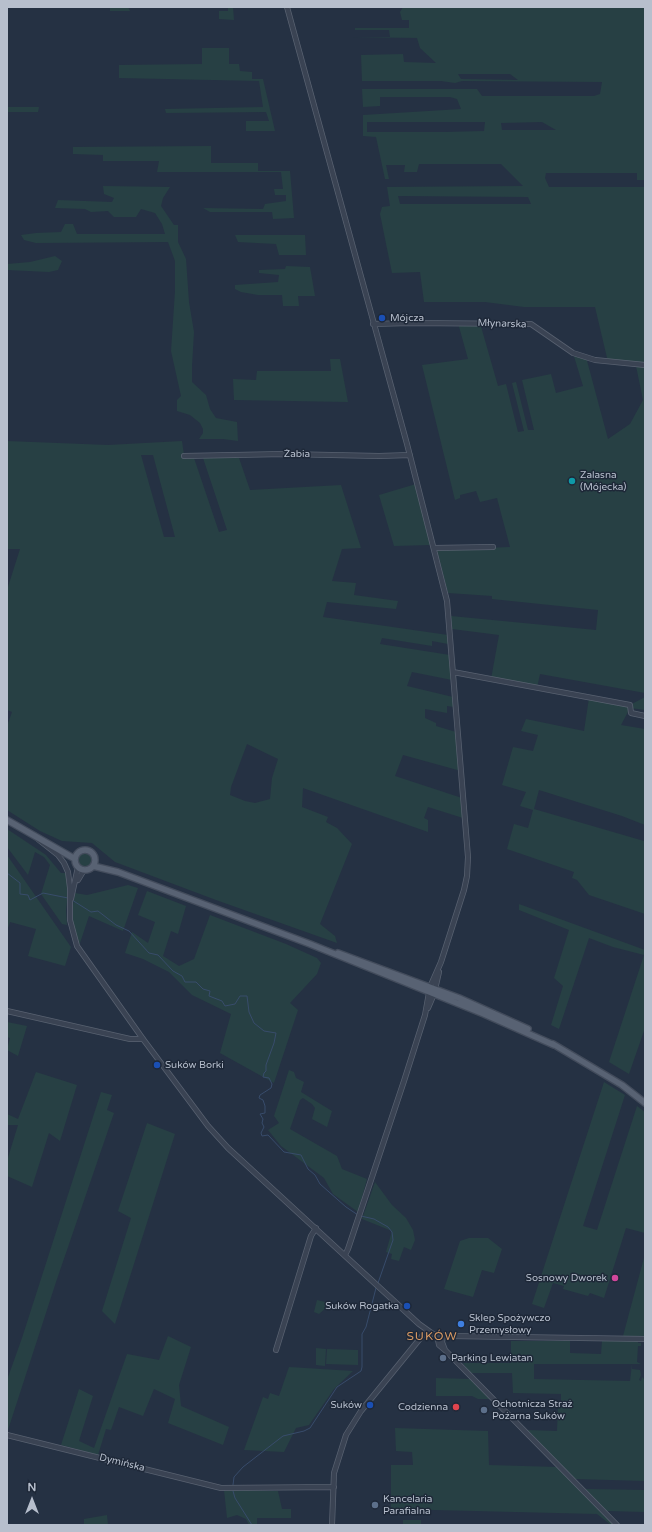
<!DOCTYPE html>
<meta charset="utf-8">
<style>
body{margin:0}
#map{position:relative;width:652px;height:1532px;overflow:hidden;background:#253143;font-family:"Varela Round",sans-serif}
canvas{display:block}
.frame{position:absolute;inset:0;border:8px solid #b7bfcd;pointer-events:none}
.north{position:absolute;left:12px;top:1480px;width:40px;height:40px;-webkit-text-stroke:3px #1e2838;paint-order:stroke;rotate:0deg;font-size:11px;font-weight:700;line-height:16px;text-align:center;color:#b7bfcd}
.north::after{content:'';display:block;margin:auto;width:14px;height:18px;background:#b7bfcd;clip-path:polygon(50% 0,100% 100%,50% 72%,0 100%)}
</style>
<div id="map">
<canvas width="652" height="1532"></canvas>
<div class="frame"></div>
<div class="north">N</div>
</div>
<script>
const c = document.querySelector('canvas').getContext('2d');
c.lineJoin = 'round';
function fill(path, color) {
  c.fillStyle = color;
  c.fill(path, 'evenodd');
}
function poly(rows) {
  const path = new Path2D();
  for (const r of rows) {
    if (r.length === 3) {
      path.moveTo(r[0] + r[2], r[1]);
      path.arc(r[0], r[1], r[2], 0, 2 * Math.PI);
      continue;
    }
    path.moveTo(r[0], r[1]);
    for (let i = 2; i < r.length; i += 2) path.lineTo(r[i], r[i + 1]);
  }
  return path;
}
function stroke(path, color, width, dash) {
  c.strokeStyle = color;
  c.lineWidth = width;
  c.lineCap = dash ? 'butt' : 'round';
  c.setLineDash(dash || []);
  c.stroke(path);
}
function drawText(font, color, halo, rows, align = 'center') {
  c.font = font + ' "Varela Round",sans-serif';
  c.lineWidth = 3;
  c.setLineDash([]);
  c.textBaseline = 'middle';
  c.strokeStyle = halo;
  c.fillStyle = color;
  for (const [text, x, y, turn = 0] of rows) {
    c.save();
    c.translate(x, y);
    c.rotate((+turn || 0) * Math.PI / 180);
    c.textAlign = isNaN(turn) ? turn : align;
    if (halo) c.strokeText(text, 0, 0);
    c.fillText(text, 0, 0);
    c.restore();
  }
}
fill(poly([
 [105,7,128,7,130,11,110,11,110,7],
 [228,7,233,7,234,20,219,19,219,11,228,11],
 [403,7,645,7,645,180,637,180,637,173,546,173,545,178,549,187,645,187,645,693,540,674,537,688,491,679,499,635,452,629,451,616,596,630,598,610,492,599,492,596,448,593,437,550,510,547,497,498,480,502,476,491,460,495,460,498,455,500,422,365,468,359,458,323,480,323,498,386,506,384,518,432,524,431,512,383,516,382,528,430,534,430,522,380,551,374,556,393,583,386,573,353,586,357,608,439,630,424,643,400,636,366,608,362,595,307,524,307,485,302,424,302,420,272,392,273,380,214,382,207,390,206,387,187,523,186,501,164,419,164,417,172,404,172,405,165,386,165,389,179,385,179,376,137,363,136,363,115,461,109,457,99,450,97,380,97,380,106,363,107,362,89,477,89,482,96,594,96,600,94,602,82,462,81,455,83,441,81,362,81,361,55,403,54,404,62,436,63,420,48,417,38,352,37,390,37,389,30,355,30,355,28,409,28,409,20,402,20,400,12],
 [458,74,510,74,518,80,461,79],
 [367,122,485,122,484,131,445,132,367,132],
 [542,122,556,130,502,130,501,123],
 [398,196,528,197,531,204,400,204],
 [202,48,229,48,229,64,239,64,240,71,252,72,252,79,263,79,275,131,246,131,246,121,269,121,266,112,166,113,165,109,263,107,259,81,119,78,119,65,202,64],
 [7,107,39,107,38,112,7,112],
 [211,146,211,163,258,163,258,171,290,171,294,218,273,219,272,212,210,212,203,208,263,209,265,204,286,201,286,195,275,195,274,189,283,189,281,172,157,172,159,161,103,161,103,155,73,154,73,147],
 [103,186,170,187,163,198,161,206,174,225,178,225,178,242,186,259,189,302,194,332,192,366,192,382,206,395,210,409,216,418,237,422,238,441,223,439,199,439,203,433,203,429,200,423,190,415,177,411,177,400,181,396,171,351,175,291,175,261,168,242,36,243,24,240,21,235,36,233,61,232,65,224,73,224,77,234,165,234,162,224,155,213,141,209,136,217,114,217,108,211,91,212,85,209,55,208,58,200,112,202,114,198,104,194],
 [235,235,305,235,306,255,279,255,276,244,238,242],
 [55,256,62,261,58,270,49,272,7,270,7,264,30,262],
 [286,266,310,267,315,296,298,296,299,306,283,306,282,295,258,295,241,292,235,289,235,285,278,282,279,275,259,273,259,270,285,269],
 [330,359,340,359,348,402,234,400,233,379,256,380,257,371,331,371],
 [7,441,108,445,182,441,184,455,193,455,219,532,227,530,202,455,238,455,250,490,341,485,361,548,342,549,332,581,356,583,354,595,398,601,396,609,327,602,323,617,448,635,448,644,432,641,432,646,382,638,380,644,450,655,452,680,412,672,407,686,453,697,454,707,447,706,447,713,425,709,425,718,436,723,436,726,456,732,461,771,403,755,395,776,462,798,463,818,428,807,424,818,428,820,428,832,303,788,302,807,328,817,326,822,337,828,352,844,320,924,335,936,337,943,216,900,115,862,92,843,62,841,40,831,7,810,7,726,12,712,7,710,7,590,20,549,7,549],
 [141,455,153,455,175,537,164,537],
 [247,744,278,759,272,778,270,799,255,803,245,801,230,795,231,787],
 [416,484,430,545,394,546,379,495],
 [645,697,645,710,630,708,621,725,645,729,645,825,622,816,539,790,534,809,644,841,645,839,645,914,589,895,577,880,572,878,574,872,507,849,514,824,528,828,533,810,520,806,526,792,502,785,513,747,533,751,538,735,521,731,526,719,584,731,589,698,630,705],
 [7,829,46,855,61,873,67,873,68,893,66,910,67,925,62,924,41,894,50,865,44,857,35,852,28,875,7,847],
 [85,860,8],
 [7,855,71,947,65,966,28,956,36,929,10,922,7,931],
 [128,885,138,888,123,931,89,916,79,946,71,920,72,911,75,893,87,895],
 [147,891,186,906,178,934,171,931,163,956,179,966,194,959,210,915,286,944,317,958,321,963,317,974,290,1003,298,1010,274,1083,220,1053,231,1014,192,995,169,972,143,959,125,953,132,932,148,943,155,922,138,915],
 [519,904,645,950,645,1028,629,1074,609,1062,644,955,613,947,589,938,559,1029,551,1025,563,986,554,978,569,930,519,910],
 [7,1022,27,1026,18,1056,7,1050,10,1038,7,1037],
 [289,1070,294,1072,296,1078,304,1082,301,1092,332,1111,327,1127,312,1119,315,1108,312,1104,303,1098,300,1100,290,1129,337,1156,342,1169,367,1179,358,1212,333,1194,324,1178,281,1146,268,1130,279,1123,274,1116],
 [36,1072,77,1085,60,1141,49,1133,32,1187,7,1176,7,1161,18,1125,7,1125,7,1114,18,1119],
 [604,1082,625,1095,583,1226,597,1230,637,1106,645,1112,645,1233,626,1228,604,1298,590,1293,588,1296,563,1289,564,1286,553,1283,544,1308,532,1304],
 [101,1092,112,1095,107,1110,114,1113,56,1282,7,1433,7,1380,22,1338],
 [147,1123,175,1134,115,1324,102,1311,131,1218,118,1211],
 [375,1182,392,1205,406,1218,413,1230,415,1240,411,1250,404,1247,399,1261,391,1259,392,1254,386,1252,392,1231,362,1219],
 [469,1238,488,1238,502,1249,494,1273,482,1270,473,1297,444,1289,460,1241],
 [645,1254,645,1336,623,1336],
 [317,1300,329,1303,328,1306,319,1314,314,1312],
 [168,1336,191,1347,179,1385,181,1406,229,1427,223,1445,168,1423,175,1399,154,1389,143,1416,119,1407,111,1430,106,1429,98,1455,61,1445,79,1389,93,1396,79,1441,94,1448,127,1354,159,1360],
 [511,1341,570,1341,570,1353,601,1354,602,1341,638,1341,638,1343,641,1343,641,1346,638,1346,637,1362,641,1364,632,1364,632,1369,640,1370,641,1375,639,1380,641,1381,642,1377,645,1380,645,1481,575,1479,527,1430,557,1431,558,1407,561,1407,561,1394,513,1393,512,1373,470,1373,463,1363,511,1363],
 [534,1364,632,1364,630,1381,534,1379],
 [316,1348,326,1349,325,1366,316,1365],
 [327,1349,358,1350,358,1365,326,1364],
 [289,1367,353,1371,334,1389,309,1425,296,1428,284,1452,244,1450,263,1397,268,1399,270,1393,279,1396],
 [436,1378,471,1379,490,1399,478,1399,472,1396,436,1396],
 [395,1428,488,1431,489,1465,558,1467,616,1525,611,1525,597,1514,393,1509,391,1507,391,1465,413,1465,412,1452,396,1451],
 [585,1489,645,1490,645,1512,607,1511],
 [224,1490,278,1491,282,1509,291,1509,291,1518,257,1518,257,1525,249,1525,246,1519,237,1515,227,1518],
 [107,1515,108,1525,84,1525,84,1519],
 [403,1520,421,1520,421,1525,403,1525]
]), '#274044');
stroke(poly([
 [7,873,20,883,20,894,28,895,30,900,43,893,68,898],
 [72,900,91,912,98,911,116,925,129,931,149,953,158,955,173,971,182,976,185,982,196,982,203,989,210,991,209,996,222,1001,225,1006,235,1004,240,996,247,996,249,1012,254,1023,264,1031,276,1033,274,1043,266,1065,266,1071,264,1073,263,1077,269,1078,272,1084,271,1088,260,1095,259,1098,263,1100,265,1106,265,1113,260,1114,263,1119,262,1123,264,1127,261,1133,262,1136,268,1135,284,1152,301,1155,308,1169,315,1175,320,1184,346,1207,358,1215],
 [361,1216,374,1219,388,1227,392,1232,393,1240,378,1283],
 [233,1485,234,1477,243,1467,283,1436,304,1431,310,1428,337,1387,361,1371,362,1367,362,1334,366,1327,376,1288],
 [233,1491,235,1498,252,1525]
]), '#384c6b', 1);
const minor = poly([
 [287,7,407,444,447,601,468,857,467,876,464,890,441,962,430,987,425,1015,404,1081,348,1249,345,1255],
 [373,324,410,323,531,324,573,353,595,360,645,365],
 [184,456,284,454,379,456,410,455],
 [434,548,493,547],
 [453,672,630,705,631,713,645,716],
 [39,840,58,855,64,863,68,872,70,888,70,920,77,946,143,1039,208,1126,228,1148,419,1324,433,1334,449,1336,645,1339],
 [78,880,84,870],
 [71,899,78,867],
 [428,1008,434,994,439,972],
 [7,1011,130,1039,143,1039],
 [437,1335,439,1345,445,1350,617,1525],
 [443,1336,442,1342,445,1350],
 [276,1350,311,1236,316,1228],
 [7,1435,221,1488,334,1487],
 [332,1525,334,1473,346,1435,361,1411,427,1330]
]);
const major = poly([
 [7,820,75,859],
 [85,860,10],
 [93,866,118,872,310,944,484,1014,554,1045],
 [338,953,459,998,528,1029],
 [553,1044,622,1085,645,1103]
]);
stroke(minor, '#586170', 6);
stroke(major, '#434c5c', 8);
stroke(minor, '#3a4353', 4.5);
stroke(major, '#586273', 5.5);
for (const [x, y, r, color] of [
 [382,318,4,"#1a4fb4"],
 [572,481,4,"#0f9aa8"],
 [157,1065,4,"#1a4fb4"],
 [615,1278,4,"#d1479c"],
 [407,1306,4,"#1a4fb4"],
 [461,1324,4,"#3f7fe0"],
 [443,1358,4,"#5c6f8a"],
 [370,1405,4,"#1a4fb4"],
 [456,1407,4,"#e0444e"],
 [484,1410,4,"#5c6f8a"],
 [375,1505,4,"#5c6f8a"]
]) {
  const dot = new Path2D();
  dot.arc(x, y, r, 0, 2 * Math.PI);
  c.fillStyle = color;
  c.fill(dot);
  stroke(dot, '#1e2838', 1.5);
}
drawText('10px', '#b7bfcd', '#1e2838', [
 ["Mójcza",390,318],
 ["Zalasna",580,475],
 ["(Mójecka)",580,487],
 ["Suków Borki",165,1065],
 ["Sosnowy Dworek",607,1278,"right"],
 ["Suków Rogatka",399,1306,"right"],
 ["Sklep Spożywczo",469,1318],
 ["Przemysłowy",469,1330],
 ["Parking Lewiatan",451,1358],
 ["Ochotnicza Straż",492,1404],
 ["Pożarna Suków",492,1416],
 ["Suków",362,1405,"right"],
 ["Codzienna",448,1407,"right"],
 ["Kancelaria",383,1499],
 ["Parafialna",383,1511]
], 'left');
drawText('10px', '#b7bfcd', '#1e2838', [
 ["Młynarska",502,324,2],
 ["Żabia",297,454],
 ["Dymińska",122,1463,14]
]);
c.letterSpacing = '1px';
drawText('12px', '#db9b63', '#1e2838', [
 ["SUKÓW",432,1337]
]);
c.letterSpacing = '0px';
</script>
